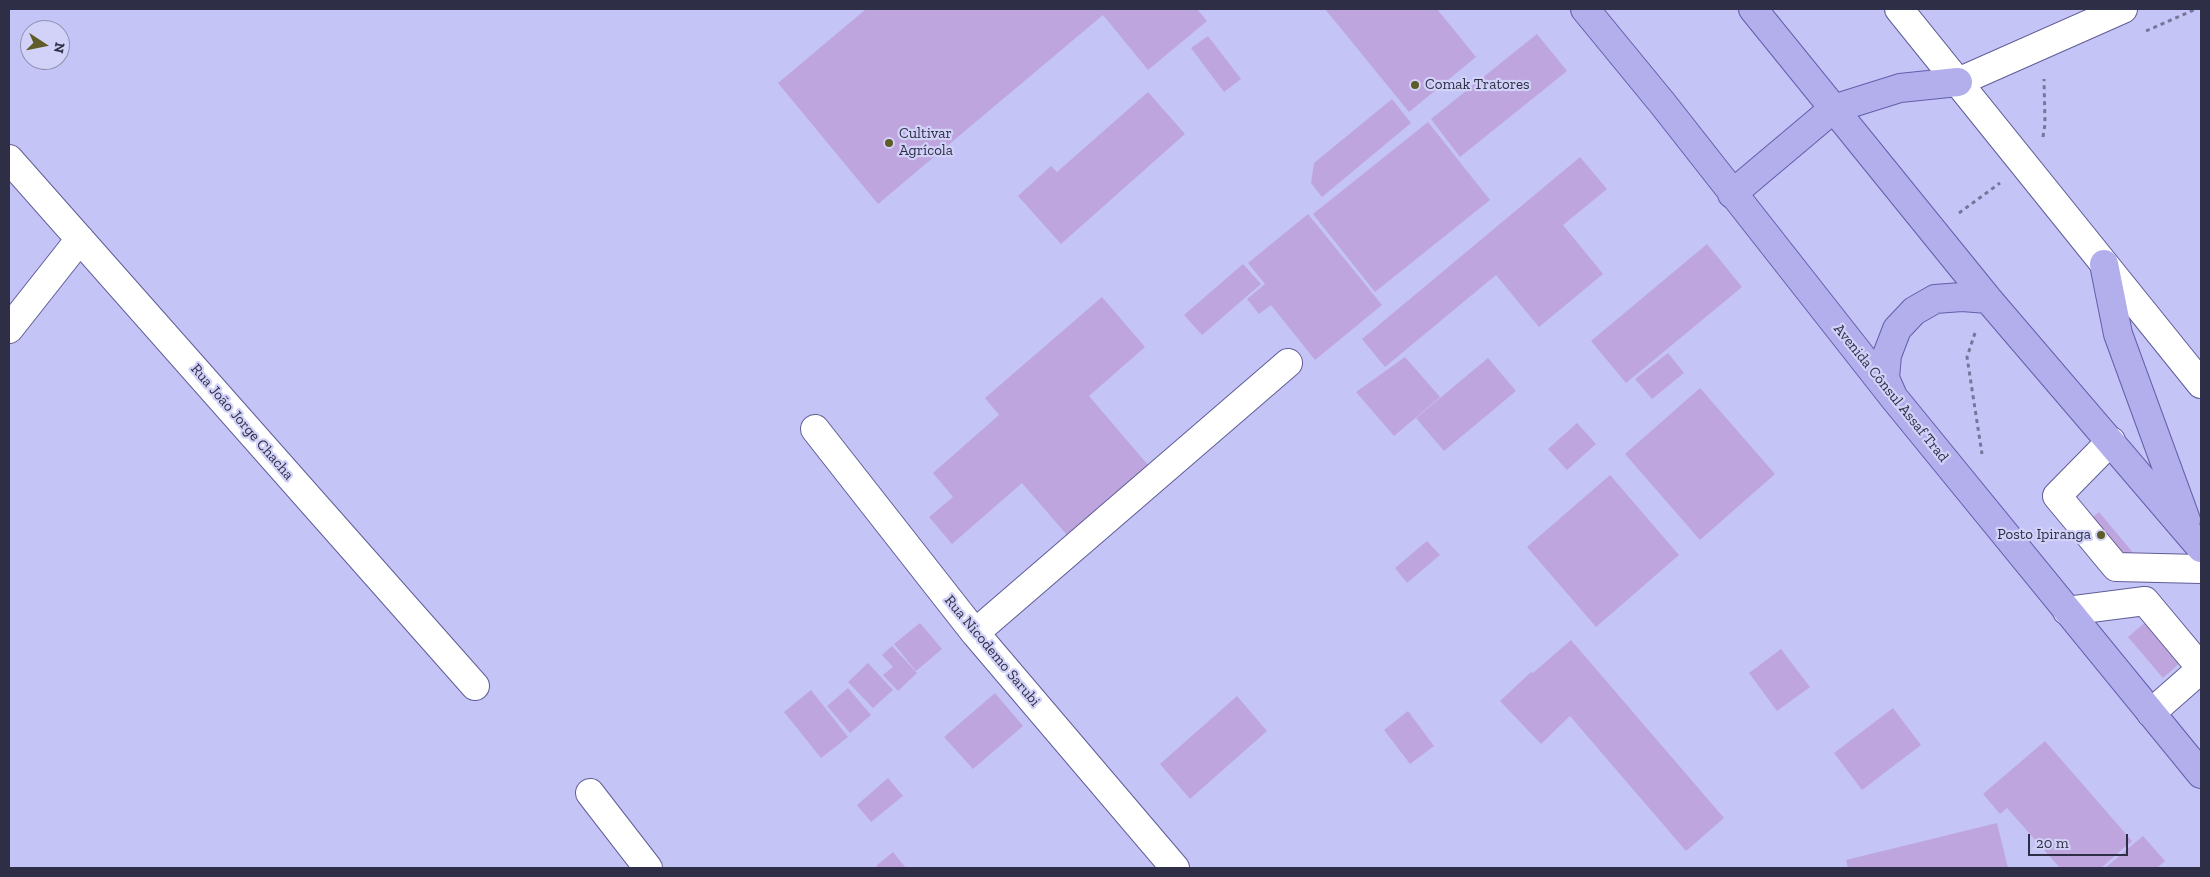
<!DOCTYPE html>
<meta charset="utf-8">
<style>
body{margin:0}
#map{position:relative;width:2210px;height:877px;overflow:hidden;background:#c4c4f7;font-family:"Zilla Slab",serif}
canvas{display:block}
.frame{position:absolute;inset:0;border:10px solid #2f2e47;pointer-events:none}
.north{position:absolute;left:20px;top:20px;width:50px;height:50px;box-sizing:border-box;background:#d2d2f9;border:1px solid #9190b2;border-radius:50%;rotate:101deg;font-size:14px;font-weight:700;line-height:20px;text-align:center;color:#2f2e47}
.north::after{content:'';display:block;margin:auto;width:18px;height:22px;background:#5f5c28;clip-path:polygon(50% 0,100% 100%,50% 72%,0 100%)}
.scale{position:absolute;left:2028px;top:834px;width:100px;height:22px;box-sizing:border-box;border:2px solid #2f2e47;border-top:0;padding-left:6px;font-size:15px;line-height:18px;white-space:nowrap;color:#2f2e47;-webkit-text-stroke:4px #d2d2f9;paint-order:stroke}
</style>
<div id="map">
<canvas width="2210" height="877"></canvas>
<div class="frame"></div>
<div class="north">N</div>
<div class="scale">20 m</div>
</div>
<script>
const c = document.querySelector('canvas').getContext('2d');
c.lineJoin = 'round';
function fill(path, color) {
  c.fillStyle = color;
  c.fill(path, 'evenodd');
}
function poly(rows) {
  const path = new Path2D();
  for (const r of rows) {
    path.moveTo(r[0], r[1]);
    for (let i = 2; i < r.length; i += 2) path.lineTo(r[i], r[i + 1]);
  }
  return path;
}
function stroke(path, color, width, dash) {
  c.strokeStyle = color;
  c.lineWidth = width;
  c.lineCap = dash ? 'butt' : 'round';
  c.setLineDash(dash || []);
  c.stroke(path);
}
function drawText(font, color, halo, rows, align = 'center') {
  c.font = font + ' "Zilla Slab",serif';
  c.lineWidth = 4.5;
  c.setLineDash([]);
  c.textBaseline = 'middle';
  c.strokeStyle = halo;
  c.fillStyle = color;
  for (const [text, x, y, turn = 0] of rows) {
    c.save();
    c.translate(x, y);
    c.rotate((+turn || 0) * Math.PI / 180);
    c.textAlign = isNaN(turn) ? turn : align;
    if (halo) c.strokeText(text, 0, 0);
    c.fillText(text, 0, 0);
    c.restore();
  }
}
fill(poly([
 [866,9,1197,9,1207,21,1148,70,1103,15,878,204,778,83],
 [1325,9,1437,9,1476,57,1409,112],
 [1537,34,1567,71,1460,157,1431,119],
 [1208,36,1241,79,1224,92,1191,48],
 [1148,92,1185,134,1061,244,1018,196,1051,166,1057,172],
 [1392,99,1411,123,1322,197,1311,183,1314,163],
 [1428,122,1490,200,1375,292,1313,214],
 [1580,157,1607,189,1563,225,1603,274,1539,327,1496,275,1385,367,1362,339],
 [1308,214,1382,305,1315,360,1271,305,1259,314,1247,299,1265,284,1248,263],
 [1707,244,1742,287,1626,383,1591,341],
 [1243,264,1261,284,1202,335,1184,315],
 [1102,297,1145,347,1089,396,1154,472,1073,542,1022,483,952,544,929,517,953,497,933,473,999,415,985,398],
 [1668,353,1684,373,1652,399,1635,379],
 [1405,357,1440,397,1394,436,1356,392],
 [1488,358,1516,391,1444,451,1416,418],
 [1700,388,1775,474,1700,540,1625,454],
 [1577,423,1596,444,1567,470,1548,449],
 [1610,475,1679,555,1596,627,1527,547],
 [2099,512,2135,555,2110,577,2073,534],
 [1427,541,1440,555,1407,583,1395,568],
 [2156,613,2191,653,2163,678,2128,637],
 [920,623,942,649,916,671,894,644],
 [1571,640,1724,818,1686,851,1570,716,1541,744,1500,701,1531,672,1533,673],
 [892,646,917,673,898,691,883,675,893,667,882,655],
 [1781,649,1810,687,1777,711,1749,673],
 [868,663,893,690,873,708,848,682],
 [848,688,871,715,850,733,827,706],
 [811,690,848,737,821,758,784,712],
 [995,693,1023,726,973,769,944,737],
 [1237,696,1267,731,1190,799,1160,764],
 [1893,708,1921,745,1862,790,1834,753],
 [1408,711,1434,746,1410,764,1384,730],
 [2045,741,2132,841,2101,868,2060,868,2007,808,2000,814,1983,794],
 [888,778,903,796,871,822,857,805],
 [1997,823,2008,868,1848,868,1846,860],
 [2143,836,2165,861,2157,868,2105,868],
 [893,852,906,868,878,868,876,866]
]), '#bfa5dd');
const minor = poly([
 [1899,9,2201,384],
 [1958,82,2123,9],
 [9,159,475,686],
 [9,329,80,239],
 [815,429,975,633,1175,868],
 [2111,441,2057,496,2116,567,2201,569],
 [2067,611,2145,601,2201,668],
 [975,633,1288,363],
 [2151,713,2201,669],
 [590,793,648,868]
]);
const major = poly([
 [1585,9,1663,104,1894,398,2201,774],
 [1753,9,1988,299,2201,548],
 [1732,194,1833,109,1900,88,1958,82],
 [2104,264,2118,334,2186,520],
 [1892,394,1885,378,1887,355,1897,329,1914,311,1935,299,1962,297,1988,299]
]);
stroke(minor, '#605d96', 30);
stroke(major, '#645eaa', 30);
stroke(poly([
 [2146,31,2196,9],
 [2043,137,2045,124,2044,79],
 [1959,213,2000,183],
 [1975,333,1967,357,1982,454]
]), '#76769b', 3, [4, 4]);
stroke(minor, '#fff', 28);
stroke(major, '#b3aeec', 28);
for (const [x, y, r, color] of [
 [1415,85,5,"#5f5c28"],
 [889,143,5,"#5f5c28"],
 [2101,535,5,"#5f5c28"]
]) {
  const dot = new Path2D();
  dot.arc(x, y, r, 0, 2 * Math.PI);
  c.fillStyle = color;
  c.fill(dot);
  stroke(dot, '#d2d2f9', 2);
}
drawText('15px', '#2f2e47', '#d2d2f9', [
 ["Comak Tratores",1425,85],
 ["Cultivar",899,134],
 ["Agrícola",899,151],
 ["Posto Ipiranga",2091,535,"right"]
], 'left');
drawText('15px', '#2f2e47', '#d2d2f9', [
 ["Avenida Cônsul Assaf Trad",1891,393,51],
 ["Rua João Jorge Chacha",242,422,49],
 ["Rua Nicodemo Sarubi",992,651,50]
]);
</script>
